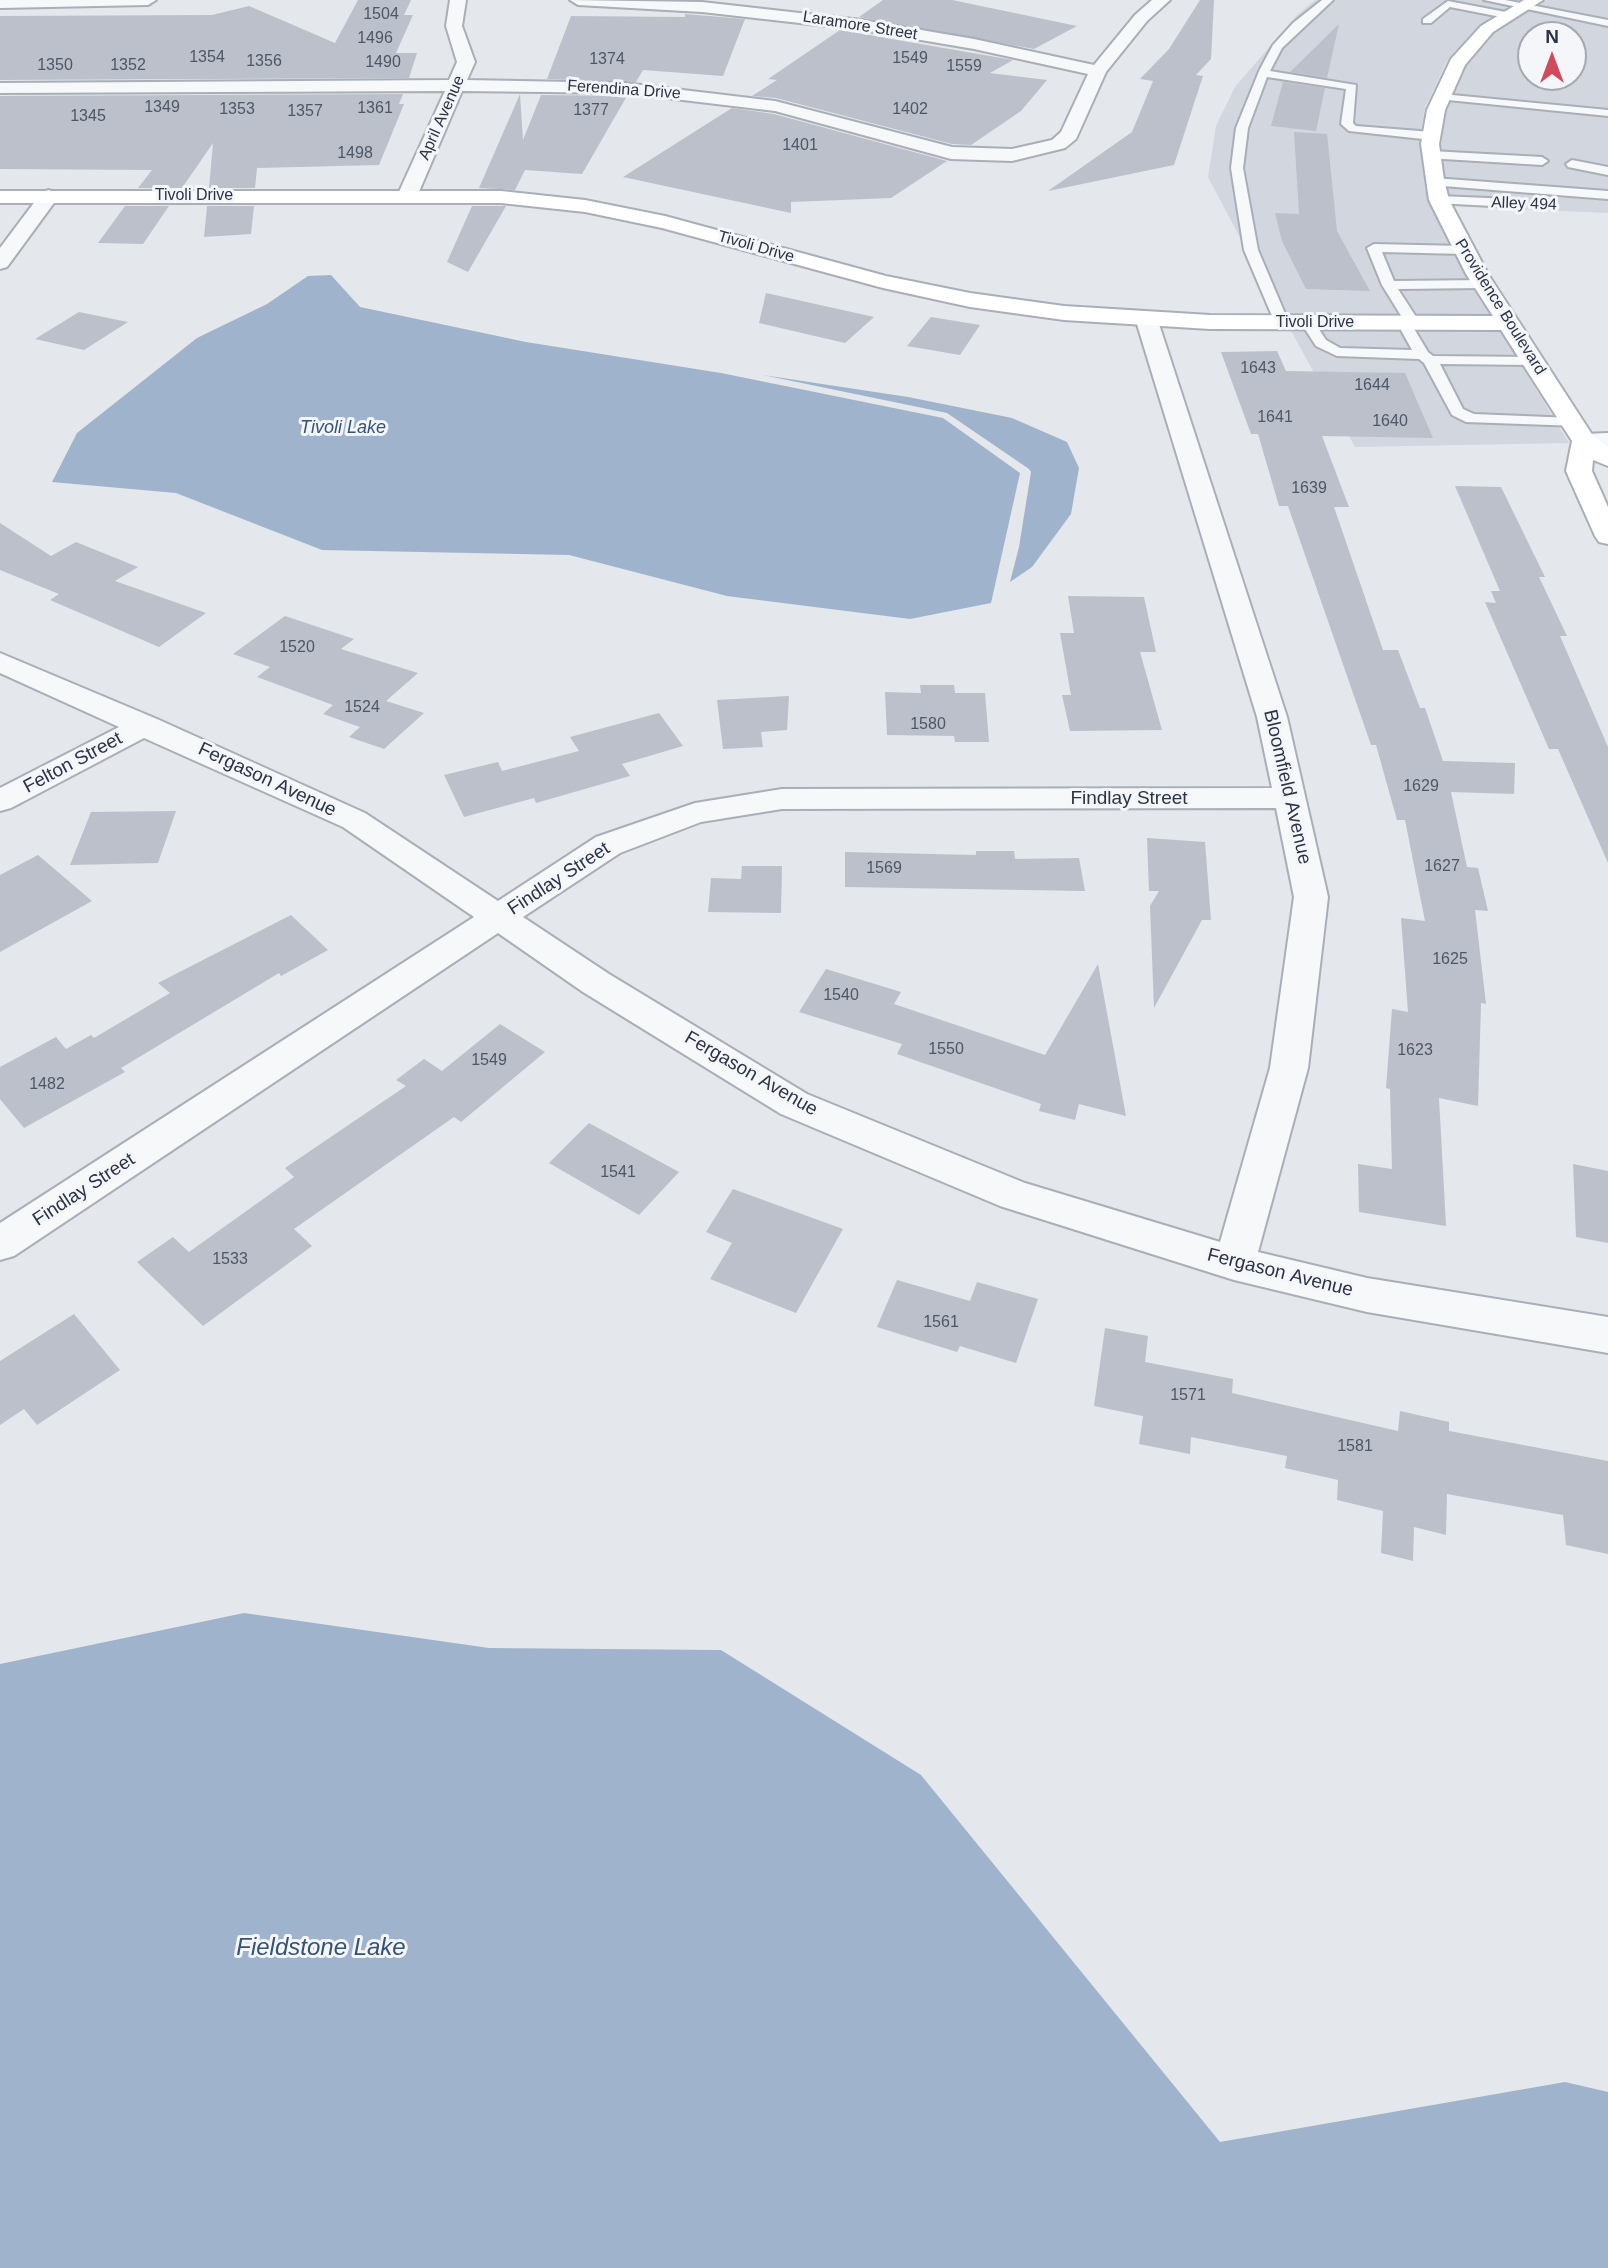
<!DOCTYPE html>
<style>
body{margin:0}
#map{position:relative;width:1608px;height:2268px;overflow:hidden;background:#e4e7ec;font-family:Helvetica,sans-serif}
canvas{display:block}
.north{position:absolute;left:1517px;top:21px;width:70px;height:70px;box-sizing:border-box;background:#f4f6f9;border:2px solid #a4a8b1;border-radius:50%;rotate:0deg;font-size:19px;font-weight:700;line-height:28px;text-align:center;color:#2b3445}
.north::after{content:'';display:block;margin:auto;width:24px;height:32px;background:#d1495b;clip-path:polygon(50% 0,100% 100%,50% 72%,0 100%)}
</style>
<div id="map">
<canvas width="1608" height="2268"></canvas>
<div class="north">N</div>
</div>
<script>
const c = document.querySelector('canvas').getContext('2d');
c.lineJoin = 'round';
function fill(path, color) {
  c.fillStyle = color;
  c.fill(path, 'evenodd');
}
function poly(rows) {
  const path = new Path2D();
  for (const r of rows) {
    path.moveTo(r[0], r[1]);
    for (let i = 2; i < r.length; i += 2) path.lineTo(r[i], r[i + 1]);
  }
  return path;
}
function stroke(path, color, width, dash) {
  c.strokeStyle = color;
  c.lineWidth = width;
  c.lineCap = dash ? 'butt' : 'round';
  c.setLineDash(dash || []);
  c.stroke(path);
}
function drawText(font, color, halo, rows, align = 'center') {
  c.font = font + ' Helvetica,sans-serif';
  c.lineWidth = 6;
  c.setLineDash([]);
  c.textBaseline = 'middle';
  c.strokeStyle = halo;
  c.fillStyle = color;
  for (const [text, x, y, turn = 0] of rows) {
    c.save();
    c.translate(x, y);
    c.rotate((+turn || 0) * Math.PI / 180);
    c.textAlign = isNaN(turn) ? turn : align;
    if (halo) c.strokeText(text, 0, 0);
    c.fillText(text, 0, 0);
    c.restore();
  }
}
fill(poly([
 [1315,0,1523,0,1478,27,1447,61,1425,108,1419,143,1428,200,1451,249,1492,317,1282,317,1208,177,1216,126,1235,87,1297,15],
 [1547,0,1608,0,1608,213,1453,206,1445,180,1441,146,1446,111,1467,65,1496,31],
 [1531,35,1573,35,1573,77,1531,77],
 [1290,329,1500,330,1569,443,1355,447]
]), '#d2d6de');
fill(poly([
 [331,275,360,307,526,342,721,373,943,418,1020,473,991,603,910,619,727,596,569,555,322,550,176,493,52,482,77,433,197,338,267,304,308,276],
 [763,375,908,397,1012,418,1067,442,1079,468,1071,514,1032,567,1010,582,1019,547,1031,472,1029,469,947,413],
 [244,1613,489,1648,721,1650,921,1775,1220,2142,1565,2082,1608,2092,1608,2268,0,2268,0,1664]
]), '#9fb4cc');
fill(poly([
 [358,0,411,0,404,15,413,15,396,53,417,53,409,78,0,80,0,16,212,15,249,6,335,43],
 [883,0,952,0,1077,26,1034,49,859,17],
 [1200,0,1214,0,1211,59,1196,75,1203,76,1174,165,1048,191,1132,132,1153,81,1140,79,1169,49],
 [685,14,745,19,723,76,643,70,636,82,547,79,571,16,685,17],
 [1339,24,1327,78,1290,72],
 [840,30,1013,60,990,73,1047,80,1021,111,971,145,952,144,776,98,752,96,777,80,768,79],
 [1283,82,1325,88,1316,131,1271,126],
 [403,94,399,104,404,104,379,165,257,168,255,188,209,188,213,143,182,188,138,188,152,170,0,169,0,96],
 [520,94,523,140,541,95,627,96,582,174,525,170,515,190,479,188],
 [732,108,774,114,947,161,891,198,791,202,791,213,623,177],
 [1294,132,1327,134,1337,231,1370,291,1306,289,1282,241,1275,213,1299,214],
 [125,206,169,206,143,244,98,243],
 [207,206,254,206,251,234,204,237],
 [472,206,506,206,468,272,447,262],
 [766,293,874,317,845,343,759,323],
 [79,312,128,322,84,350,35,339],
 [931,317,980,325,960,355,907,346],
 [1277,351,1286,371,1405,373,1433,438,1322,436,1349,507,1334,507,1383,650,1398,650,1420,708,1425,708,1443,761,1515,763,1514,794,1451,792,1467,867,1478,868,1488,911,1475,910,1486,1004,1481,1003,1478,1106,1439,1098,1446,1226,1359,1212,1358,1164,1392,1169,1390,1089,1386,1088,1392,1009,1408,1012,1401,918,1425,921,1405,820,1397,820,1376,745,1371,745,1288,506,1279,506,1258,434,1251,434,1221,352],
 [1455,486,1501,487,1545,577,1539,577,1567,636,1560,636,1608,747,1608,863,1558,749,1549,749,1485,602,1496,603,1491,591,1500,591],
 [0,523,51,556,76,542,138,567,115,581,206,613,159,647,50,600,59,594,0,570],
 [1068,596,1144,597,1156,652,1140,652,1162,730,1070,731,1062,695,1071,695,1060,633,1074,633],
 [285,616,354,639,341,649,418,673,386,701,424,713,384,749,349,737,360,727,323,714,333,705,257,677,270,667,233,654],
 [920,685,954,685,955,693,985,693,989,742,955,742,954,736,887,735,885,692,921,693],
 [789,696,787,730,761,732,763,747,723,749,717,700],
 [659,713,683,746,622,764,630,776,536,803,534,798,464,817,444,775,498,762,502,771,579,751,570,737],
 [176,811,158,863,70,865,91,812],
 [1147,838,1205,842,1211,920,1202,920,1154,1008,1150,906,1159,891,1149,891],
 [976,851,1014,851,1015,859,1079,858,1085,891,845,887,845,852,976,855],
 [38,855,92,901,0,952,0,875],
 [742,866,782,866,781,913,708,912,711,878,741,879],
 [291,915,328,950,281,976,279,973,121,1068,125,1072,24,1128,0,1099,0,1067,56,1037,66,1049,91,1035,94,1038,170,993,158,983],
 [1098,964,1126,1116,1079,1104,1075,1120,1039,1111,1041,1104,897,1054,902,1044,799,1012,826,969,901,992,894,1004,1045,1055],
 [500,1024,545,1052,461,1122,454,1117,294,1229,312,1246,203,1326,137,1262,173,1237,189,1252,294,1177,285,1168,406,1086,396,1080,424,1059,442,1071],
 [589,1123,679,1172,639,1215,549,1163],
 [1573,1164,1608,1171,1608,1243,1576,1237],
 [733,1189,843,1229,796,1313,710,1279,732,1243,706,1232],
 [897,1280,970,1301,977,1282,1038,1299,1016,1363,960,1346,957,1352,877,1327],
 [74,1314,120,1370,37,1425,24,1409,0,1425,0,1361],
 [1105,1328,1148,1336,1145,1362,1233,1379,1232,1393,1398,1431,1400,1411,1449,1422,1449,1431,1608,1461,1608,1554,1566,1545,1563,1515,1447,1494,1446,1535,1414,1527,1413,1561,1381,1553,1383,1511,1337,1500,1338,1480,1285,1468,1287,1456,1191,1437,1190,1454,1139,1444,1143,1416,1094,1406]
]), '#bbc0ca');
const lane = poly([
 [1322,0,1333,0,1282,48,1270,71,1356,85,1353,123,1356,126,1432,132,1438,136,1432,140,1349,131,1341,124,1346,89,1267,77,1248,128,1243,168,1258,250,1289,323,1282,327,1275,323,1244,250,1231,168,1236,128,1260,69,1273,45,1293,23,1322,0],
 [1484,0,1505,0,1608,20,1608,26,1484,0],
 [1448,1,1506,12,1511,15,1506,18,1450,7,1431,23,1423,23,1423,19,1448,1],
 [1442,94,1608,110,1608,116,1438,99,1436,97,1442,94],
 [1431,151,1542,157,1548,161,1542,165,1427,158,1425,155,1431,151],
 [1572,160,1608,167,1608,175,1568,167,1566,164,1572,160],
 [1434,178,1608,191,1608,199,1430,185,1430,179,1434,178],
 [1439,196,1512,199,1518,203,1512,207,1435,203,1433,200,1439,196],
 [1374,244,1463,246,1470,250,1463,254,1382,252,1394,281,1484,280,1491,284,1484,288,1398,289,1420,323,1413,327,1428,352,1433,356,1533,357,1540,361,1533,365,1440,364,1463,409,1474,414,1573,418,1581,423,1578,426,1466,422,1452,415,1424,363,1419,359,1337,356,1316,346,1301,323,1303,320,1313,320,1326,340,1340,348,1412,350,1397,323,1403,319,1382,285,1367,248,1374,244]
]);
const street = poly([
 [0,0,156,0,148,5,0,8,0,0],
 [450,0,466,0,462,26,475,62,467,80,624,83,775,101,952,147,1012,149,1052,140,1061,132,1088,74,974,49,862,30,702,12,578,5,570,0,702,2,862,20,974,39,1094,65,1135,15,1152,0,1170,0,1147,21,1106,72,1076,139,1065,148,1012,161,951,159,775,111,624,93,462,91,418,194,408,200,398,194,445,91,0,93,0,83,449,80,457,62,446,26,450,0],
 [49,190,59,196,7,267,0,269,0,248,42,192,49,190],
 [1147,314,1158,321,1287,717,1328,897,1308,1068,1258,1252,1367,1278,1608,1317,1608,1353,1367,1312,1234,1280,1000,1206,781,1114,583,992,498,933,14,1256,0,1260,0,1223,474,917,343,827,144,738,11,808,0,811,0,788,119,727,0,673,0,653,157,719,365,813,498,901,596,837,695,803,782,789,1272,788,1257,717,1136,321,1147,314],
 [1276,808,1294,897,1270,1068,1220,1242,1025,1183,807,1094,609,974,523,917,620,853,701,822,782,809,1276,808],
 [1608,433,1608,447,1584,448,1575,446,1572,441,1575,436,1584,434,1608,433]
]);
const secondary = poly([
 [1524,0,1543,0,1493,32,1465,65,1445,110,1439,144,1444,180,1449,200,1488,274,1593,436,1608,447,1608,466,1593,460,1592,471,1608,507,1608,544,1599,542,1595,536,1566,471,1572,441,1501,330,1210,329,1064,320,970,307,883,288,662,228,585,212,501,203,0,203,0,191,501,191,585,200,665,216,886,276,970,293,1064,306,1210,315,1493,316,1466,274,1429,200,1421,144,1427,110,1451,59,1481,26,1524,0]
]);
stroke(lane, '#a9aeb7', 4);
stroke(street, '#a9aeb7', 4);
stroke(secondary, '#a9aeb7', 4);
fill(lane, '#f7f8fa');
fill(street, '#f7f8fa');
fill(secondary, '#fff');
drawText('16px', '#4f5766', null, [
 ["1504",381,15],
 ["1496",375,39],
 ["1354",207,58],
 ["1549",910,59],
 ["1374",607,60],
 ["1356",264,62],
 ["1490",383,63],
 ["1350",55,66],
 ["1352",128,66],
 ["1559",964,67],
 ["1349",162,108],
 ["1361",375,109],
 ["1353",237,110],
 ["1402",910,110],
 ["1377",591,111],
 ["1357",305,112],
 ["1345",88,117],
 ["1401",800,146],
 ["1498",355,154],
 ["1643",1258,369],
 ["1644",1372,386],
 ["1641",1275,418],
 ["1640",1390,422],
 ["1639",1309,489],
 ["1520",297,648],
 ["1524",362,708],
 ["1580",928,725],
 ["1629",1421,787],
 ["1627",1442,867],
 ["1569",884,869],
 ["1625",1450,960],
 ["1540",841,996],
 ["1550",946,1050],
 ["1623",1415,1051],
 ["1549",489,1061],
 ["1482",47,1085],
 ["1541",618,1173],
 ["1533",230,1260],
 ["1561",941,1323],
 ["1571",1188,1396],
 ["1581",1355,1447]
]);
drawText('16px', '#2b3445', '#f4f6f9', [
 ["Laramore Street",860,26,9],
 ["Ferendina Drive",624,90,4],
 ["April Avenue",442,118,-66],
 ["Tivoli Drive",194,196],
 ["Alley 494",1524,204,2],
 ["Tivoli Drive",756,247,16],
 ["Providence Boulevard",1500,307,58],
 ["Tivoli Drive",1315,323]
]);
drawText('italic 18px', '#34527a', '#f4f6f9', [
 ["Tivoli Lake",343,428]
]);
drawText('19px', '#2b3445', '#f4f6f9', [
 ["Felton Street",73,763,-28],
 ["Fergason Avenue",267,780,25],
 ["Bloomfield Avenue",1287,787,77],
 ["Findlay Street",1129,799],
 ["Findlay Street",559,879,-33],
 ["Fergason Avenue",751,1074,30],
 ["Findlay Street",84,1190,-33],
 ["Fergason Avenue",1280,1273,14]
]);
drawText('italic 24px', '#34527a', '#f4f6f9', [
 ["Fieldstone Lake",321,1948]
]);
</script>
